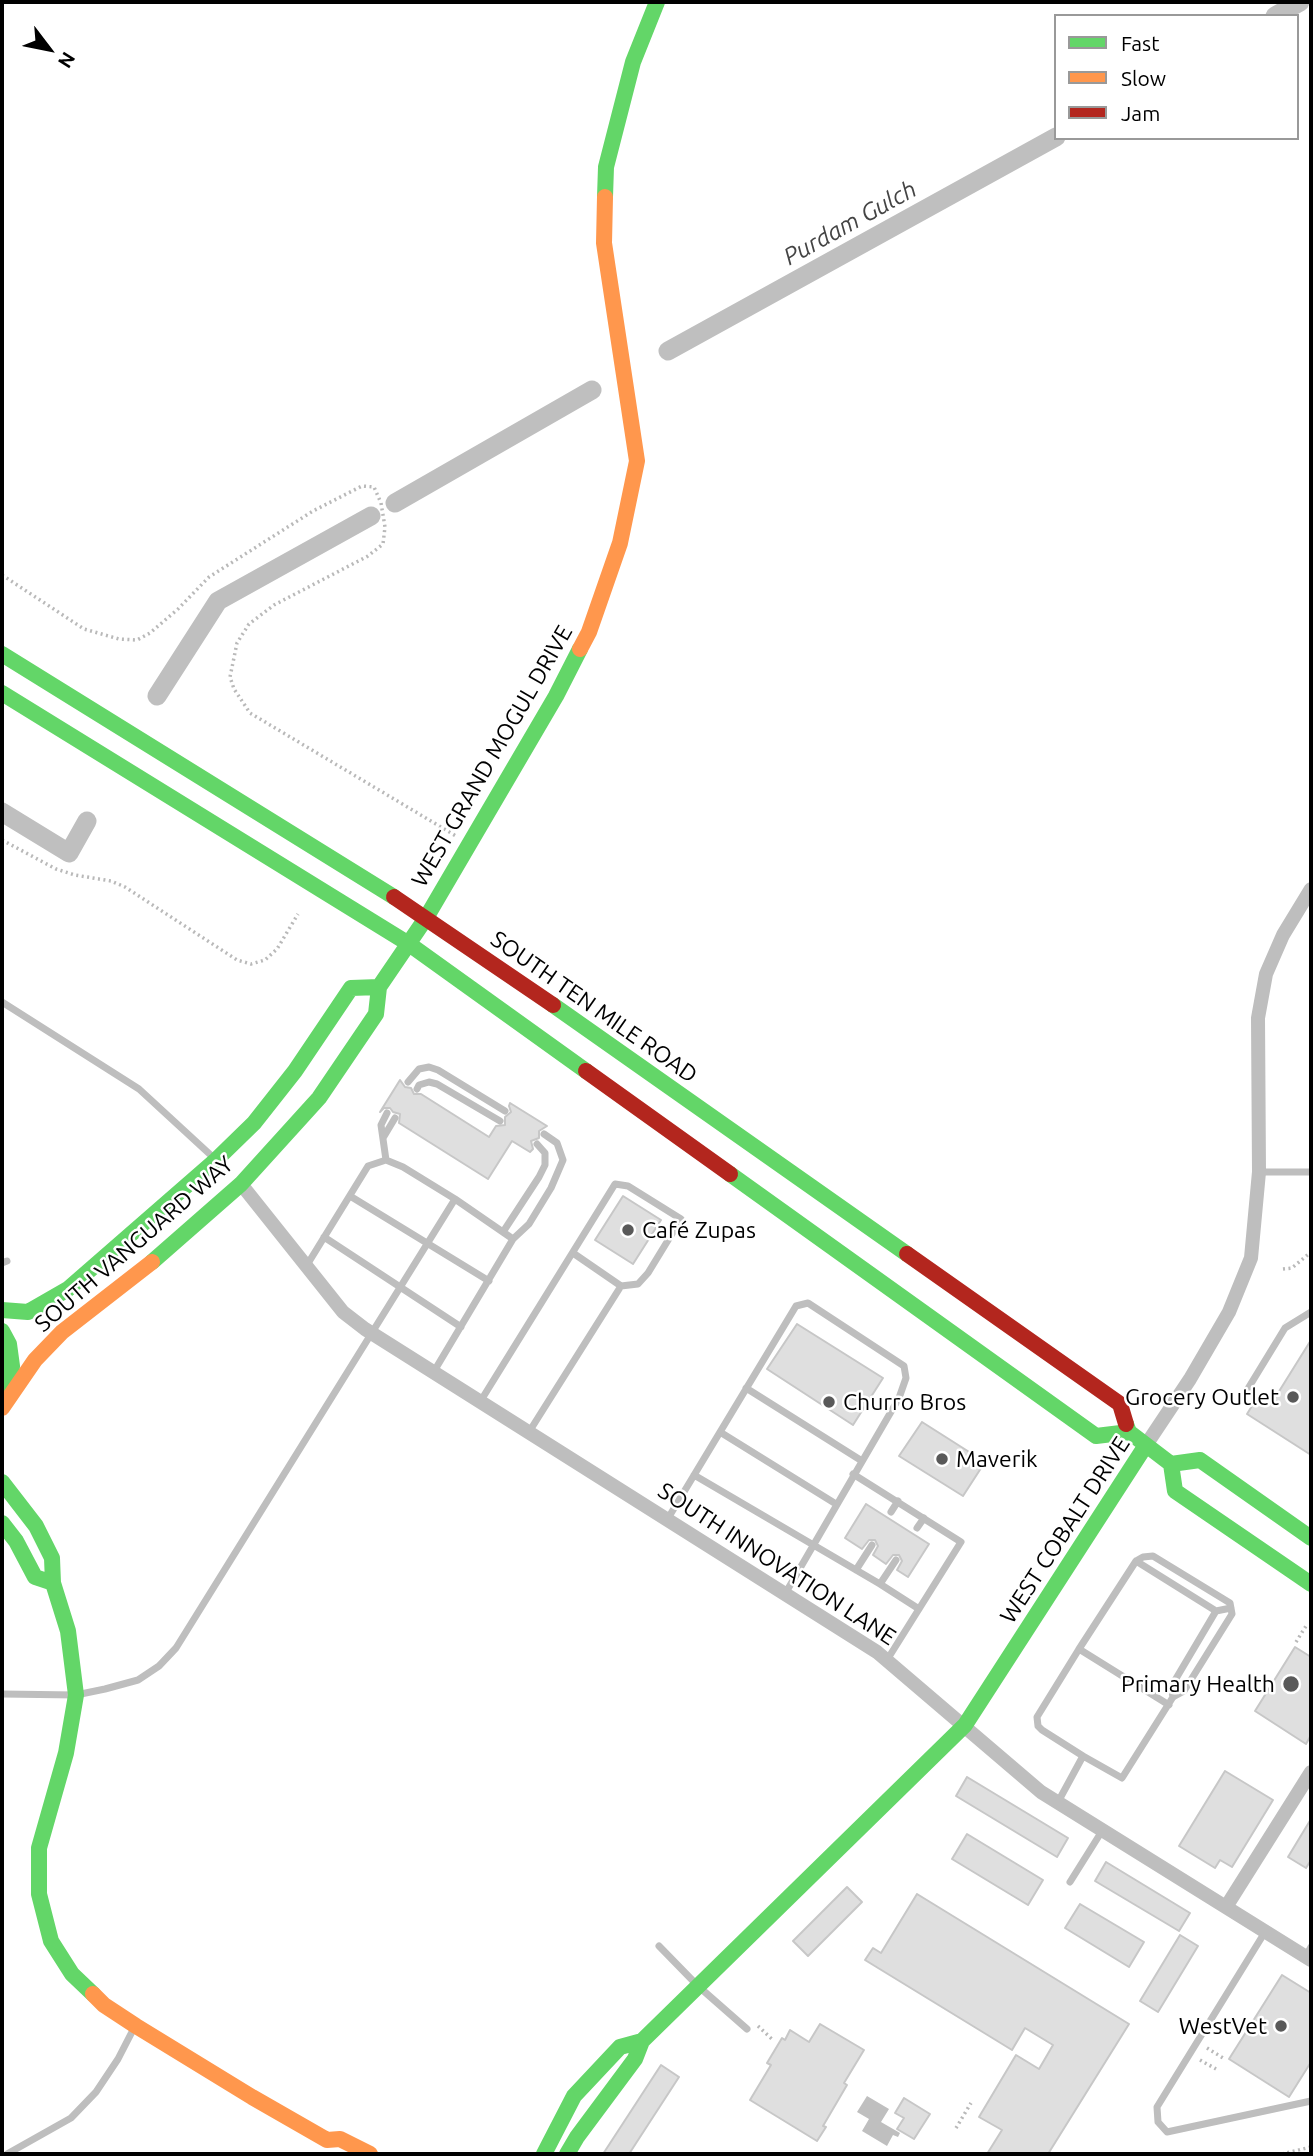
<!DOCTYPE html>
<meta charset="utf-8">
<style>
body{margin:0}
#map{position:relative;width:1313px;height:2156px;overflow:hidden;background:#fff;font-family:Ubuntu,sans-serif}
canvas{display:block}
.frame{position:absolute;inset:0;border:4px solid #000;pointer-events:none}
.legend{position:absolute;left:1054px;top:14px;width:245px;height:126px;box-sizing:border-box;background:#fff;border:2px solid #999;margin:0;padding:9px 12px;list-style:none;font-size:21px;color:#000}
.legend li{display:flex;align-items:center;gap:14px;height:35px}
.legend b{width:35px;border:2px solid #999}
.north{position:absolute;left:14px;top:14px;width:70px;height:70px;-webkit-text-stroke:5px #fff;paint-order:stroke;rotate:122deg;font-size:19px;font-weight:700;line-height:28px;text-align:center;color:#000}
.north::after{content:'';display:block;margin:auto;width:24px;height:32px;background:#000;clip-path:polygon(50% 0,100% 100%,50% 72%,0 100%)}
</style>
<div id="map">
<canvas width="1313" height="2156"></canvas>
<div class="frame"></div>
<ul class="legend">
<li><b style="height:9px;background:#63d668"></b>Fast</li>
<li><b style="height:9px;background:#ff974d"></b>Slow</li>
<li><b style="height:9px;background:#b3261e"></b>Jam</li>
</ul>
<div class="north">N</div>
</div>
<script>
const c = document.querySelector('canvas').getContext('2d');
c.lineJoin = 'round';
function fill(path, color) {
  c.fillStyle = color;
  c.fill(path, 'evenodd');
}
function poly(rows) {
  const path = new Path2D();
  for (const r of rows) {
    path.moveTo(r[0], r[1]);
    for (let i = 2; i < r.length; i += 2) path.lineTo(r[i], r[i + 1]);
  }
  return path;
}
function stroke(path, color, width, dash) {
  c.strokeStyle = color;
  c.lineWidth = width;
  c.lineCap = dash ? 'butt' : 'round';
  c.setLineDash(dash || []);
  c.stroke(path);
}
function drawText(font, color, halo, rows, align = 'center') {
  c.font = font + ' Ubuntu,sans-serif';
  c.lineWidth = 5;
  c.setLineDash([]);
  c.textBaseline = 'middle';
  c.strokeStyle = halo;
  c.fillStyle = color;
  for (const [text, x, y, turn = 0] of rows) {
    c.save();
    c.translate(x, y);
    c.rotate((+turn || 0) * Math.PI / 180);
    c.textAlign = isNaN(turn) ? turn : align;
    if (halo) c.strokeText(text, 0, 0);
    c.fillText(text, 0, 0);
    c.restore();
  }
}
fill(poly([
 [867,2096,889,2109,881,2122,900,2133,898,2137,893,2135,887,2146,862,2131,869,2119,857,2112]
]), '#bfbfbf');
stroke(poly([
 [1275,16,1300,2],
 [668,351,1056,137],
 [395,503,592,390],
 [157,696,218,601,371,516],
 [2,812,69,853,87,821]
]), '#bfbfbf', 19);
const building = poly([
 [400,1080,405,1087,411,1088,414,1094,421,1094,489,1137,496,1126,505,1125,505,1117,511,1112,509,1106,510,1103,547,1126,539,1131,539,1138,531,1141,533,1149,530,1152,512,1141,488,1179,399,1123,400,1114,393,1112,390,1108,384,1108,380,1112,400,1080],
 [623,1196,661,1220,633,1264,595,1240,623,1196],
 [797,1324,883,1378,853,1425,767,1369,797,1324],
 [1311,1340,1311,1455,1247,1414,1260,1393,1273,1401,1311,1340],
 [922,1422,985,1462,963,1496,899,1456,922,1422],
 [866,1504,929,1544,908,1577,897,1570,902,1561,899,1555,893,1555,886,1564,873,1555,878,1546,875,1540,869,1540,862,1549,845,1538,866,1504],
 [1295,1647,1311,1657,1311,1735,1306,1744,1255,1711,1295,1647],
 [1225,1771,1273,1800,1232,1867,1220,1860,1215,1868,1179,1846,1225,1771],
 [967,1777,1068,1838,1057,1857,956,1796,967,1777],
 [1311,1819,1311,1860,1306,1868,1288,1857,1311,1819],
 [967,1834,1043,1880,1028,1905,952,1859,967,1834],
 [1106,1862,1190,1913,1179,1931,1095,1881,1106,1862],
 [847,1887,862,1902,808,1956,793,1941,847,1887],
 [917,1894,1129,2024,1048,2154,987,2154,1002,2130,979,2117,1016,2055,1039,2069,1053,2045,1025,2028,1012,2050,865,1960,873,1948,881,1953,917,1894],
 [1080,1904,1144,1942,1129,1967,1065,1928,1080,1904],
 [1180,1935,1198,1946,1158,2012,1140,2001,1180,1935],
 [1282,1975,1311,1993,1311,2062,1289,2097,1229,2059,1282,1975],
 [820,2024,864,2050,844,2083,847,2085,823,2126,826,2127,817,2141,750,2100,771,2065,767,2063,782,2038,785,2040,790,2030,809,2042,820,2024],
 [661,2065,679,2077,629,2154,603,2154,661,2065],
 [904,2098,930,2114,914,2139,897,2129,904,2118,895,2113,904,2098]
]);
fill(building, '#dfdfdf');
stroke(building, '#c7c7c7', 2);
stroke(poly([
 [2,575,84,629,119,639,137,640,150,633,178,609,209,577,313,511,362,486,374,487,381,503,385,527,383,544,368,556,274,605,249,624,237,643,230,677,234,689,250,713,456,836],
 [2,840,56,869,75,875,111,881,125,887,237,960,251,964,265,960,277,949,298,914],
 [1283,1269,1292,1268,1311,1252],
 [1296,1642,1306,1626],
 [758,2026,774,2041],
 [1207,2048,1223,2058],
 [1200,2060,1216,2069],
 [956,2128,971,2103],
 [872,2154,873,2154],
 [1282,2154,1311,2147]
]), '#b9b9b9', 3.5, [2, 3.5]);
stroke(poly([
 [2,1002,139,1089,215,1159],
 [408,1082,419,1069,429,1067,438,1070,505,1111],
 [417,1089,419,1085,429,1082,437,1084,500,1121],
 [383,1138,395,1118],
 [386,1160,381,1125,387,1113],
 [1259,1172,1311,1172],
 [350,1196,489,1281],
 [503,1232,539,1177,545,1165,545,1153,537,1144],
 [324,1237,461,1327],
 [513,1239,529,1224,551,1188,563,1160,557,1143,544,1134],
 [2,1263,7,1261],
 [307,1265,368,1166,386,1160,403,1167,455,1199],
 [746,1388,862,1461],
 [1241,1400,1285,1328,1311,1312],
 [480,1402,615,1184,628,1186,681,1219,648,1273,638,1284,621,1286],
 [529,1432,621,1286,573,1253],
 [720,1432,836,1504],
 [853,1474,961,1542,887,1660],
 [694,1475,880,1584,919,1609],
 [891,1512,898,1501],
 [667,1520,796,1306,808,1303,904,1366,906,1378,899,1398,785,1594],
 [917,1528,924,1518],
 [1136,1561,1216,1611,1231,1608],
 [856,1570,872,1545],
 [880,1584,896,1560],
 [2,1694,76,1695,105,1689,138,1680,159,1666,176,1648,455,1199,513,1239,433,1373],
 [1173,1697,1171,1687,1216,1611],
 [1083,1756,1042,1730,1038,1726,1037,1717,1079,1649,1169,1705],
 [1058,1802,1083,1756,1122,1778,1173,1697,1184,1691,1232,1614,1230,1603,1153,1556,1143,1557,1136,1561,1079,1649],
 [1070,1882,1102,1831],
 [1265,1932,1157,2107,1158,2122,1167,2132,1311,2101],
 [659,1946,698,1986,747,2029],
 [1306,1956,1311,1947],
 [7,2154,71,2118,96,2092,118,2059,135,2026]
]), '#bebebe', 7);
stroke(poly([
 [241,1184,343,1312,365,1329,877,1652,1041,1792,1311,1960],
 [1146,1445,1190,1379,1229,1312,1251,1258,1259,1172,1258,1018,1266,974,1283,935,1311,889],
 [1226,1907,1311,1772]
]), '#bebebe', 14);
stroke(poly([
 [605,197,606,167,633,62,657,2],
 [2,654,394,897],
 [2,693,409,944,586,1071],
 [553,1005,907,1254],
 [730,1174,1096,1436,1129,1432],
 [152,1262,241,1184,319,1098,376,1014,379,987,426,918,556,696,580,649],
 [2,1310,28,1312,68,1289,216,1160,254,1123,295,1071,351,988,379,987],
 [2,1331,9,1344,12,1366,9,1397],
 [1126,1424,1129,1432,1171,1464,1175,1491,1311,1584],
 [1171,1464,1200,1460,1311,1538],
 [2,1482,36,1526,52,1558,53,1583,68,1631,76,1695,66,1753,39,1848,39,1894,51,1941,72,1974,93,1994],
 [2,1523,16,1541,35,1577,53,1583],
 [544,2154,574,2096,620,2047,642,2041],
 [567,2154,577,2137,635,2059,642,2041,965,1725,1146,1445]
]), '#63d668', 16);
stroke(poly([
 [580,649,589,632,620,543,637,461,604,243,605,197],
 [2,1408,35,1360,62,1332,152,1262],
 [93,1994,104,2005,136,2026,252,2097,327,2140,340,2139,370,2154]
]), '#ff974d', 16);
stroke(poly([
 [394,897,553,1005],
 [586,1071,730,1174],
 [907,1254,1120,1404,1126,1424]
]), '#b3261e', 16);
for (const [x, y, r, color] of [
 [628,1230,7,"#595959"],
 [1293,1397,7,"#595959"],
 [829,1402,7,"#595959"],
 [942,1459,7,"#595959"],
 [1291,1684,9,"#595959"],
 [1281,2026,7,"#595959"]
]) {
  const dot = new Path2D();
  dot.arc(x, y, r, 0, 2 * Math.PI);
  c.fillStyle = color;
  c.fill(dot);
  stroke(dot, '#fff', 2.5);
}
drawText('23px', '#000', '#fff', [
 ["WEST GRAND MOGUL DRIVE",492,756,-60],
 ["SOUTH TEN MILE ROAD",594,1007,35],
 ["SOUTH VANGUARD WAY",134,1244,-41],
 ["WEST COBALT DRIVE",1065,1530,-57],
 ["SOUTH INNOVATION LANE",777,1564,33]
]);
drawText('23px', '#000', '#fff', [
 ["Café Zupas",642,1230],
 ["Grocery Outlet",1279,1397,"right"],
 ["Churro Bros",843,1402],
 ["Maverik",956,1459],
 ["Primary Health",1275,1684,"right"],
 ["WestVet",1267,2026,"right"]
], 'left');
drawText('italic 24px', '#444', '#fff', [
 ["Purdam Gulch",850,223,-29]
]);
</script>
